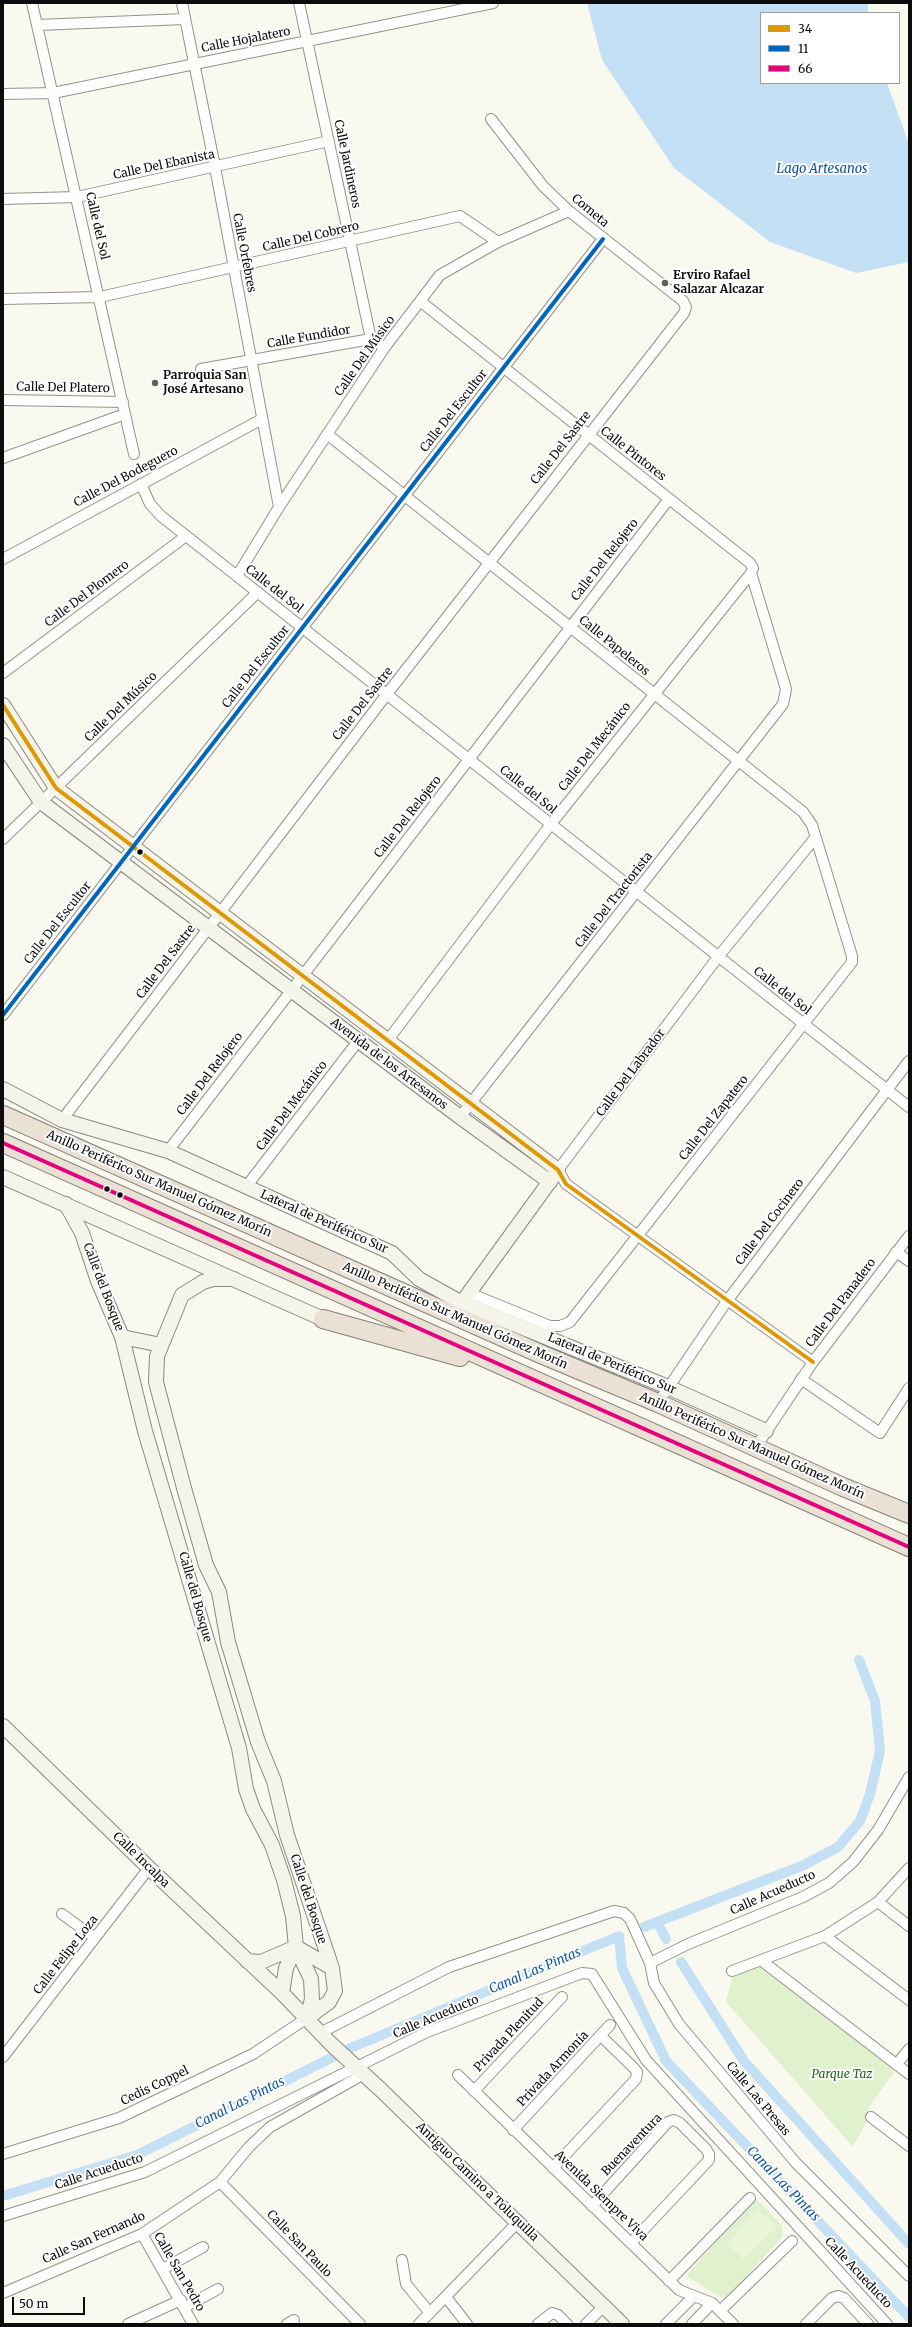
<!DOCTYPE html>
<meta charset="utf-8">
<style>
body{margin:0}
#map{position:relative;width:912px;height:2327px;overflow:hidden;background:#faf9ef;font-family:Merriweather,serif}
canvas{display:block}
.frame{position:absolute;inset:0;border:4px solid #0c0c0c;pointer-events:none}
.legend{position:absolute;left:760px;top:12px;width:140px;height:72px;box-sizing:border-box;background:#fff;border:1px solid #9e9e9e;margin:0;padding:5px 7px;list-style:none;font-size:12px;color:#0c0c0c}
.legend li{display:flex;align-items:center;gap:8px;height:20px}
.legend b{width:20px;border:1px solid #9e9e9e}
.scale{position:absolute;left:12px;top:2297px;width:73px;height:18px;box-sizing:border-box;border:2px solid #0c0c0c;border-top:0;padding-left:5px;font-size:12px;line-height:14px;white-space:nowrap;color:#0c0c0c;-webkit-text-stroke:3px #fff;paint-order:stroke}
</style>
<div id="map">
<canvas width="912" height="2327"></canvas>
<div class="frame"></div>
<ul class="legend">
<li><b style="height:5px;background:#e09701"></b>34</li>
<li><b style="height:5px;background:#0065bd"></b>11</li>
<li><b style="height:5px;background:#e5007d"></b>66</li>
</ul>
<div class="scale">50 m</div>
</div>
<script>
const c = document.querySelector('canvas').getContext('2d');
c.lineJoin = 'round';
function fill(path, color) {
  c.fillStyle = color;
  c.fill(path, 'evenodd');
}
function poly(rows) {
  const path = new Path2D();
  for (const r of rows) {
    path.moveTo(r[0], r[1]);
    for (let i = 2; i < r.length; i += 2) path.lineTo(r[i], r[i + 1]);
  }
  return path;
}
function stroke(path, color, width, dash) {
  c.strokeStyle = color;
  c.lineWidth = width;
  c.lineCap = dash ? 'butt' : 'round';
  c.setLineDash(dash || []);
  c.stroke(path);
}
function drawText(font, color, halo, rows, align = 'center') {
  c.font = font + ' Merriweather,serif';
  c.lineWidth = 4;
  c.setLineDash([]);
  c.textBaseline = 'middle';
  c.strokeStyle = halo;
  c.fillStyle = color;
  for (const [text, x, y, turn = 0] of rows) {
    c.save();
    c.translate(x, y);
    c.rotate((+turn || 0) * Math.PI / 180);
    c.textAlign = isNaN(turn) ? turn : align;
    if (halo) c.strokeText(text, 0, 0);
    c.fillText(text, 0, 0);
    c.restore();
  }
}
fill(poly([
 [763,1964,897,2068,869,2107,869,2118,853,2147,726,2002,733,1974],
 [755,2198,766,2208,782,2226,783,2236,728,2297,720,2297,686,2276]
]), '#e0f1ce');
fill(poly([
 [758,2210,777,2227,743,2259,727,2243]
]), '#ebf5d8');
fill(poly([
 [587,3,868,3,868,13,761,13,761,83,887,83,909,144,909,262,856,273,770,242,674,168,602,60]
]), '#c4e0f5');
stroke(poly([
 [657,1922,666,1939],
 [644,1927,804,1865,838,1847,860,1821,870,1794,880,1751,875,1701,859,1660],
 [681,1962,744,2061,909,2244],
 [3,2196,137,2155,353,2047,619,1936,622,1968,666,2061,909,2317]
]), '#c4e0f5', 10);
const street = poly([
 [32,3,134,454],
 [182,3,215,167,279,507],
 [299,3,371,339,385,347],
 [37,25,185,19],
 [3,94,53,93,493,3],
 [3,199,77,197,329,141],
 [3,299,100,297,460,216,498,242],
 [201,369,371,339],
 [3,400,123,402],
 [327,434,803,812,812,825,852,956,852,962,849,966,570,1322,560,1326,550,1326,469,1293],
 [3,458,125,414],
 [141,484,150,504,161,516,909,1107],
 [3,559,262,419],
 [237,576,279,507,385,347,440,275,498,242,569,211],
 [3,673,186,536],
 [3,839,258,592],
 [3,1015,603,239],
 [388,1040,551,824,751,573,753,568,750,563,420,301],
 [460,1117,783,704,786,689,751,573],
 [62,1120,387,694,684,313,686,307,683,301,569,211,543,186,491,119],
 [168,1151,669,499],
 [246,1187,358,1041],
 [896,1252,909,1261],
 [813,1362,566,1184,558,1170,718,957,815,838],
 [801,1379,880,1433,909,1388],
 [658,1403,727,1301,909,1061],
 [756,1447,813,1362,909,1236],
 [878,1902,909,1926],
 [62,1914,95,1938],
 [825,1936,909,2000],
 [762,1961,909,2074],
 [650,1963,688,1944,803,1897,829,1883,853,1862,878,1830,909,1777],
 [732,1971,825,1936,878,1902,909,1868],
 [320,2033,449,1967,614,1911,624,1913,630,1919,650,1963,654,1983,679,2024,796,2163,909,2276],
 [3,2057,149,1868],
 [897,2064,909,2049],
 [458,2075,679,2290,712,2303,733,2324],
 [474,2091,562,1997],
 [871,2117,909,2146],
 [513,2130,610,2025],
 [3,2154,119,2118,253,2054,307,2018],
 [553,2168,636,2079,637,2072,633,2067,601,2036],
 [220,2182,360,2324],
 [592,2206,668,2122,674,2120,680,2123,706,2149,709,2154,709,2160,631,2243],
 [3,2216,145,2172,427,2032,582,1973,592,1974,646,2060,887,2324],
 [142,2234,193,2324],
 [402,2260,406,2284,430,2313],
 [163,2269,203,2247],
 [669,2281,750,2198],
 [3,2293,142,2234,220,2182,249,2147,270,2127,364,2074],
 [446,2297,467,2324],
 [185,2307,218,2289],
 [720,2311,792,2241],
 [128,2324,181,2300],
 [287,2324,294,2320],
 [419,2324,518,2222],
 [538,2324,552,2313,558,2315,567,2324],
 [586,2324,604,2306],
 [666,2324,694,2296],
 [692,2324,712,2303],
 [806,2324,832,2298,838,2296,844,2298,868,2324]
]);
const secondary = poly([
 [3,705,56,788,558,1170,453,1315],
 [3,745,41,802,460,1117,550,1182],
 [3,1089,62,1120,168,1151,392,1253,419,1279,462,1303,668,1387,766,1431],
 [3,1177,323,1319],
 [66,1204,82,1233,98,1281,122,1337,145,1431,239,1748,246,1789,253,1809,272,1845,284,1880,293,1916,296,1947,286,1968,282,1993],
 [234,1279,213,1279,203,1282,182,1295,157,1356,156,1382,184,1488,206,1565,219,1592,228,1642,258,1742,274,1781,287,1835,332,1968,335,1991,329,2002,307,2018],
 [122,1337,161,1345],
 [3,1726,149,1868,282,1993,330,2043,381,2090,622,2324],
 [296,1947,311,1979,312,1999,307,2018],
 [296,1947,332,1968],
 [247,1961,261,1962,296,1947]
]);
const highway = poly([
 [3,1115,543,1355,658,1403,843,1487,909,1514],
 [3,1143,909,1547],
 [323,1319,460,1357]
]);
stroke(street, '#93938e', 12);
stroke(secondary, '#8a8985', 16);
stroke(highway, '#80807c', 20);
stroke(street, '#fefefd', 10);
stroke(secondary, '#f4f4e8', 14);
stroke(highway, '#eae0d3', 18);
stroke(poly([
 [3,705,56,788,558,1170,566,1184,813,1362]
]), '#e09701', 4);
stroke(poly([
 [3,1015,603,239]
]), '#0065bd', 4);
stroke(poly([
 [3,1143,909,1547]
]), '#e5007d', 4);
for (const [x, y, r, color] of [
 [665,283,4,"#5f5f5b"],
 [155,383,4,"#5f5f5b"],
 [140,852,3.5,"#0c0c0c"],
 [107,1189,3.5,"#0c0c0c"],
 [120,1195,3.5,"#0c0c0c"]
]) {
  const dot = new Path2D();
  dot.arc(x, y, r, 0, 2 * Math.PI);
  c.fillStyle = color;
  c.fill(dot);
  stroke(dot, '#fff', 1.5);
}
drawText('12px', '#0c0c0c', '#fff', [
 ["Calle Hojalatero",246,40,-11],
 ["Calle Jardineros",347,164,78],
 ["Calle Del Ebanista",164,165,-12],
 ["Cometa",590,211,40],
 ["Calle del Sol",97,226,77],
 ["Calle Del Cobrero",311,237,-13],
 ["Calle Orfebres",244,253,79],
 ["Calle Fundidor",309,337,-10],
 ["Calle Del Músico",365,356,-55],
 ["Calle Del Platero",63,388,1],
 ["Calle Del Escultor",454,411,-52],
 ["Calle Del Sastre",561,448,-52],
 ["Calle Pintores",633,454,38],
 ["Calle Del Bodeguero",126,477,-28],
 ["Calle Del Relojero",605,560,-52],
 ["Calle del Sol",274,589,38],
 ["Calle Del Plomero",87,594,-37],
 ["Calle Papeleros",614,646,39],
 ["Calle Del Escultor",256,667,-52],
 ["Calle Del Sastre",363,704,-52],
 ["Calle Del Músico",121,707,-44],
 ["Calle Del Mecánico",595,747,-52],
 ["Calle del Sol",528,790,39],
 ["Calle Del Relojero",408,817,-52],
 ["Calle Del Tractorista",614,900,-52],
 ["Calle Del Escultor",58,923,-52],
 ["Calle Del Sastre",166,962,-53],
 ["Calle del Sol",782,991,38],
 ["Avenida de los Artesanos",389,1064,37],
 ["Calle Del Labrador",631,1073,-53],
 ["Calle Del Relojero",210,1074,-53],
 ["Calle Del Mecánico",292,1106,-53],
 ["Calle Del Zapatero",714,1118,-52],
 ["Anillo Periférico Sur Manuel Gómez Morín",159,1184,24],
 ["Lateral de Periférico Sur",324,1222,24],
 ["Calle Del Cocinero",770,1222,-53],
 ["Calle del Bosque",103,1287,69],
 ["Calle Del Panadero",841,1303,-53],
 ["Anillo Periférico Sur Manuel Gómez Morín",455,1316,24],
 ["Lateral de Periférico Sur",612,1364,23],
 ["Anillo Periférico Sur Manuel Gómez Morín",752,1446,24],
 ["Calle del Bosque",195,1597,74],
 ["Calle Incalpa",141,1860,44],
 ["Calle Acueducto",773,1893,-24],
 ["Calle del Bosque",308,1899,72],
 ["Calle Felipe Loza",66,1955,-52],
 ["Calle Acueducto",436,2017,-23],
 ["Privada Plenitud",509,2035,-47],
 ["Privada Armonía",553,2069,-47],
 ["Cedis Coppel",155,2086,-26],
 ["Calle Las Presas",758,2099,50],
 ["Buenaventura",632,2145,-46],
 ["Calle Acueducto",99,2172,-18],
 ["Antiguo Camino a Toluquilla",477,2182,44],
 ["Avenida Siempre Viva",601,2196,44],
 ["Calle San Fernando",94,2238,-24],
 ["Calle San Paulo",299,2244,46],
 ["Calle San Pedro",179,2272,60],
 ["Calle Acueducto",858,2273,47]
]);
drawText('bold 12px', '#0c0c0c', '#fff', [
 ["Erviro Rafael",673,276],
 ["Salazar Alcazar",673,290],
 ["Parroquia San",163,376],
 ["José Artesano",163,390]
], 'left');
drawText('italic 12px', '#24651a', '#fff', [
 ["Parque Taz",842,2075]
]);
drawText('italic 13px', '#1157a1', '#fff', [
 ["Lago Artesanos",822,169],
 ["Canal Las Pintas",535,1971,-23],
 ["Canal Las Pintas",240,2103,-27],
 ["Canal Las Pintas",783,2184,46]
]);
</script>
